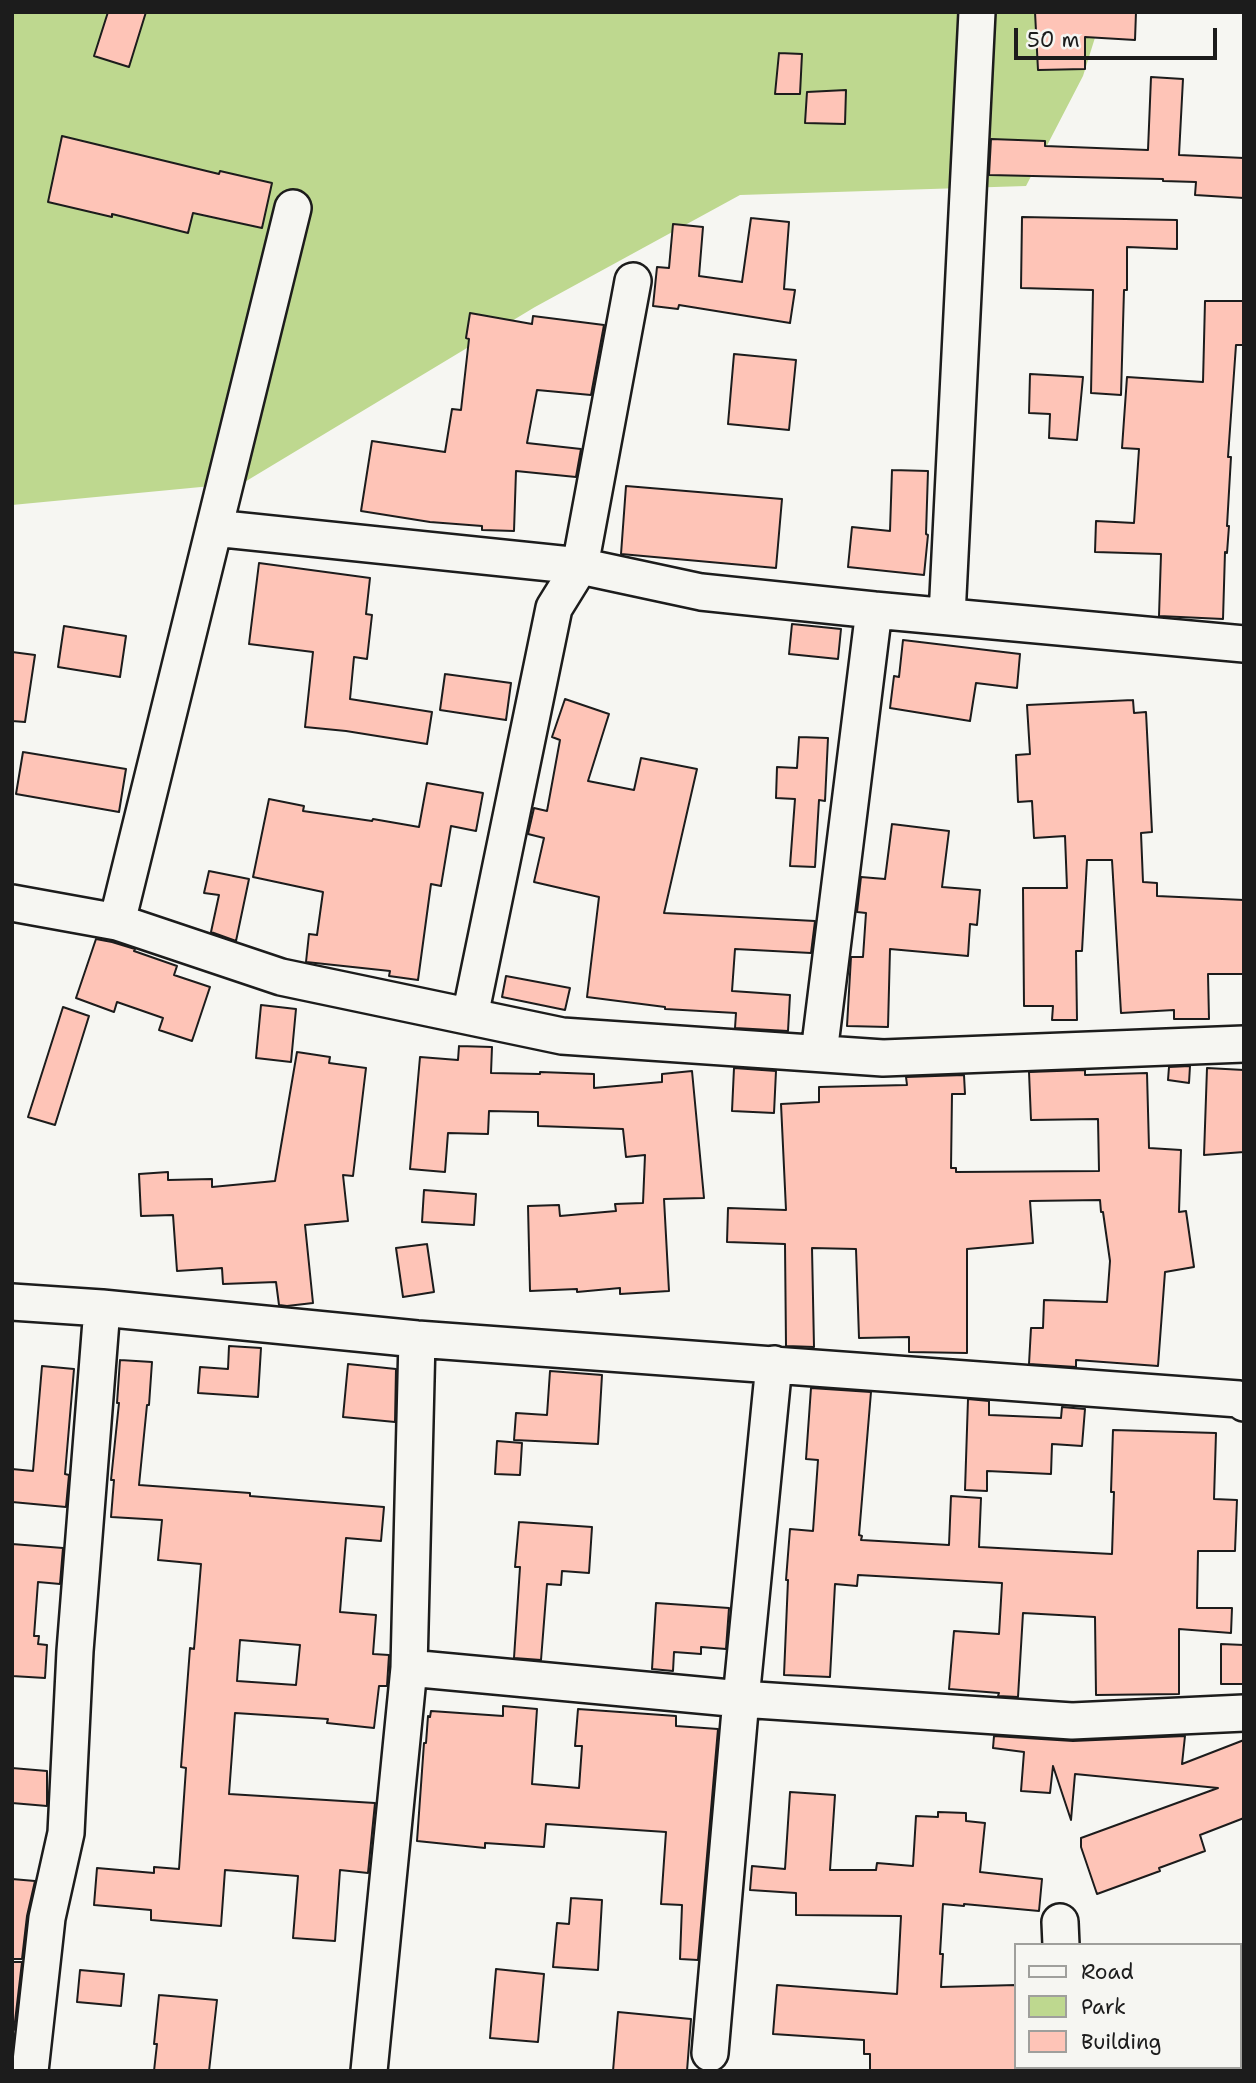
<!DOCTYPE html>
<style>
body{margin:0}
#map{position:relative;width:1256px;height:2083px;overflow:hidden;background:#f6f6f2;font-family:"Shantell Sans",sans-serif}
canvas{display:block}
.frame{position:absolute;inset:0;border:14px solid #1c1c1c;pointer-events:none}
.legend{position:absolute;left:1014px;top:1943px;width:228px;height:126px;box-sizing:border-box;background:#f6f6f2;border:2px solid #9f9f9c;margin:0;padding:9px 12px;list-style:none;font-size:21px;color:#1c1c1c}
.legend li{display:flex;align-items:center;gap:14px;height:35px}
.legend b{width:35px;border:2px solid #9f9f9c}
.scale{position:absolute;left:1014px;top:28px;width:203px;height:32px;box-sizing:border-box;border:4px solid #1c1c1c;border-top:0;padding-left:9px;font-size:21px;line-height:24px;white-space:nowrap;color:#1c1c1c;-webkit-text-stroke:5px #f6f6f2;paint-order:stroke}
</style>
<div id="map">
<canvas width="1256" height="2083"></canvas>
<div class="frame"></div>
<ul class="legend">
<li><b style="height:9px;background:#f6f6f2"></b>Road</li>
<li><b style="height:19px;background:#bed88f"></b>Park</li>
<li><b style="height:19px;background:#fec4b7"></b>Building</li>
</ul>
<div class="scale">50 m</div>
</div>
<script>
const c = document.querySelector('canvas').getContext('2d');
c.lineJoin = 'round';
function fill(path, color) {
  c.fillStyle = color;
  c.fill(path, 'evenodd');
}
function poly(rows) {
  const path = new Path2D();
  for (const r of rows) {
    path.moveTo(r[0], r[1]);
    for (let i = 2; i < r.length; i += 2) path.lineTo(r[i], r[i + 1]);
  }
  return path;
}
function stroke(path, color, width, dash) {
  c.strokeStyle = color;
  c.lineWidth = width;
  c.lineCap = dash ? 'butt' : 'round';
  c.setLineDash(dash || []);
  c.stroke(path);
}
fill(poly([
 [12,12,1103,12,1083,76,1026,186,740,195,535,307,243,483,12,505]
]), '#bed88f');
const building = poly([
 [108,12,146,12,129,67,94,56,108,12],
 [1035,12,1136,12,1135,40,1085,37,1085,69,1038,70,1035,12],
 [779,53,802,54,800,94,775,94,779,53],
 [1151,77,1183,79,1179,155,1244,158,1244,198,1195,195,1196,182,1163,181,1163,179,989,175,991,139,1045,141,1045,146,1148,150,1151,77],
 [846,90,845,124,805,123,807,92,846,90],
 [62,136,219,174,220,171,272,183,262,228,193,213,188,233,112,214,112,217,48,202,62,136],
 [1022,217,1177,220,1177,249,1127,247,1127,290,1124,290,1121,395,1091,393,1093,290,1021,288,1022,217],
 [751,218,789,222,784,289,795,290,790,323,679,305,678,309,653,306,657,267,669,268,673,224,703,227,699,276,742,282,751,218],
 [1205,301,1244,301,1244,345,1236,345,1228,457,1231,457,1227,526,1229,526,1227,553,1225,552,1223,619,1159,616,1161,554,1095,552,1096,521,1134,523,1139,449,1122,448,1127,377,1203,382,1205,301],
 [470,313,532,324,533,316,604,325,591,395,537,390,527,443,581,449,576,477,516,471,514,531,482,530,482,526,430,522,361,511,372,441,445,452,452,409,461,410,469,339,466,338,470,313],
 [734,354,796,360,789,430,728,424,734,354],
 [1030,374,1083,377,1077,440,1049,438,1050,414,1029,413,1030,374],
 [892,470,928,471,926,534,928,535,924,575,848,567,852,527,890,531,892,470],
 [626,486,782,499,776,568,621,554,626,486],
 [259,563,370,578,366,614,372,615,367,659,354,657,350,699,432,712,427,744,346,731,305,727,313,652,249,644,259,563],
 [792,624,841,629,838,659,789,654,792,624],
 [64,626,126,636,120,677,58,667,64,626],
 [903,640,1020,654,1017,688,976,683,970,721,890,708,894,676,899,677,903,640],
 [12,652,35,655,25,722,12,721,12,652],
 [445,674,511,683,506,720,440,710,445,674],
 [565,699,609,714,588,781,634,790,641,758,697,769,664,913,815,921,811,953,735,949,732,991,790,995,788,1031,735,1028,736,1013,665,1009,665,1007,587,997,599,897,534,882,544,838,528,834,534,808,547,811,560,740,552,737,565,699],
 [1133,700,1134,713,1146,712,1152,832,1141,833,1143,882,1157,883,1157,896,1244,900,1243,974,1208,974,1209,1019,1174,1019,1174,1010,1121,1013,1112,860,1087,860,1082,951,1076,951,1077,1020,1052,1020,1053,1006,1024,1006,1023,888,1067,888,1065,836,1034,838,1032,801,1018,802,1016,755,1030,754,1027,705,1133,700],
 [799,737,828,738,825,801,819,800,815,867,790,866,795,799,776,798,777,767,797,768,799,737],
 [23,752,126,769,119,812,16,794,23,752],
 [427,783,483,793,476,831,451,826,441,886,431,884,418,980,389,976,390,971,306,962,309,934,317,935,323,892,253,877,269,799,304,806,303,811,372,821,373,819,419,827,427,783],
 [892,824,949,831,942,887,980,890,977,925,970,924,968,956,890,949,888,1027,847,1026,851,957,863,957,866,913,857,912,861,877,885,879,892,824],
 [209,871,249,879,236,941,211,932,219,895,204,893,209,871],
 [96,939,112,942,135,949,134,951,177,966,174,975,210,987,192,1041,159,1030,163,1018,117,1002,114,1012,76,998,96,939],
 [506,976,570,988,565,1010,502,997,506,976],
 [261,1005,296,1009,291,1062,256,1058,261,1005],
 [63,1007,89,1016,55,1125,28,1117,63,1007],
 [459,1046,492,1047,491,1073,540,1074,540,1072,594,1074,594,1088,662,1082,662,1074,692,1071,704,1198,664,1199,669,1291,620,1294,620,1288,577,1292,577,1289,530,1291,528,1206,559,1205,560,1216,616,1211,615,1204,643,1203,645,1155,626,1157,623,1129,538,1126,538,1112,489,1111,488,1134,448,1133,445,1172,410,1169,420,1057,458,1060,459,1046],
 [297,1052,330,1057,329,1063,366,1068,353,1176,343,1175,348,1221,305,1225,313,1303,287,1306,279,1305,276,1282,223,1284,222,1268,177,1271,173,1215,141,1216,139,1174,168,1172,168,1180,212,1179,212,1187,275,1181,297,1052],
 [1190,1066,1189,1083,1168,1080,1169,1067,1190,1066],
 [734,1068,776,1071,774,1113,732,1111,734,1068],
 [1207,1068,1244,1070,1244,1152,1204,1155,1207,1068],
 [1085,1070,1085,1075,1147,1073,1149,1148,1181,1150,1179,1212,1186,1211,1194,1267,1165,1272,1158,1366,1076,1360,1076,1367,1029,1364,1031,1328,1043,1328,1044,1300,1107,1302,1110,1261,1103,1212,1101,1212,1100,1200,1030,1201,1033,1243,967,1249,967,1353,909,1352,909,1337,859,1338,856,1249,812,1248,814,1347,786,1346,785,1244,727,1242,728,1208,786,1210,781,1104,819,1102,819,1087,907,1085,906,1077,964,1075,965,1094,952,1094,951,1168,956,1168,956,1172,1099,1171,1098,1119,1031,1120,1029,1072,1085,1070],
 [424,1190,476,1194,474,1225,422,1222,424,1190],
 [427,1244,434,1292,403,1297,396,1248,427,1244],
 [229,1346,261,1348,258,1397,198,1393,200,1367,228,1369,229,1346],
 [120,1360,152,1362,149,1405,147,1405,139,1485,250,1493,250,1496,384,1507,381,1541,346,1538,340,1612,376,1615,373,1654,389,1655,387,1686,379,1686,374,1728,327,1723,328,1719,235,1713,229,1794,375,1803,368,1873,340,1870,335,1941,293,1938,298,1876,225,1870,221,1926,151,1920,151,1910,94,1905,97,1868,154,1873,154,1867,179,1869,186,1768,181,1767,190,1648,194,1649,201,1564,158,1560,162,1520,111,1517,114,1480,111,1480,119,1403,117,1403,120,1360],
 [240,1640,300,1645,296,1685,237,1681,240,1640],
 [348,1364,396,1369,395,1422,343,1417,348,1364],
 [42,1366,74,1369,65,1474,69,1475,66,1507,12,1502,12,1469,33,1471,42,1366],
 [550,1371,602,1375,598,1444,514,1440,516,1413,547,1415,550,1371],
 [811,1388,871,1392,859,1535,862,1536,861,1540,949,1545,951,1496,981,1498,979,1547,1112,1554,1114,1492,1111,1492,1113,1430,1216,1433,1214,1499,1237,1500,1235,1551,1198,1551,1197,1608,1232,1608,1231,1633,1179,1629,1179,1694,1096,1695,1095,1617,1023,1613,1018,1697,998,1696,999,1693,949,1689,954,1631,999,1634,1002,1583,858,1575,857,1586,835,1584,830,1677,784,1675,788,1580,786,1580,790,1529,813,1531,818,1460,806,1459,811,1388],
 [968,1399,989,1401,989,1415,1061,1418,1062,1407,1085,1409,1082,1446,1052,1444,1051,1474,987,1471,987,1491,965,1490,968,1399],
 [497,1441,522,1443,520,1475,495,1474,497,1441],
 [519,1522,592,1527,589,1573,562,1571,561,1585,547,1584,541,1660,514,1658,520,1567,515,1567,519,1522],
 [12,1544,63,1548,60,1584,38,1582,34,1636,39,1636,38,1644,47,1645,45,1678,12,1676,12,1544],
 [656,1603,729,1608,726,1649,701,1647,701,1654,674,1652,673,1671,652,1669,656,1603],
 [1221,1644,1244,1645,1244,1684,1221,1684,1221,1644],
 [503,1706,537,1709,532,1784,579,1788,582,1746,575,1746,578,1709,676,1716,676,1726,718,1729,698,1960,680,1959,682,1905,661,1904,666,1832,546,1824,544,1847,485,1843,485,1848,417,1841,424,1743,426,1743,428,1716,430,1717,431,1711,503,1716,503,1706],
 [994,1736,1073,1741,1185,1736,1182,1764,1244,1740,1244,1818,1200,1835,1205,1851,1159,1868,1160,1871,1097,1894,1081,1847,1081,1838,1218,1788,1075,1774,1071,1820,1053,1766,1050,1793,1021,1791,1024,1752,993,1748,994,1736],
 [12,1768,47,1771,47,1806,12,1803,12,1768],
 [790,1792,835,1795,830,1870,876,1870,877,1863,913,1866,916,1816,938,1817,938,1812,966,1813,966,1821,985,1823,980,1872,1042,1879,1039,1911,964,1904,964,1906,943,1904,940,1954,943,1954,941,1987,1016,1985,1016,2071,870,2071,870,2054,864,2054,864,2040,773,2034,777,1985,897,1994,901,1916,796,1915,796,1893,750,1890,752,1866,785,1869,790,1792],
 [12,1879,35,1881,27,1916,22,1959,12,1959,12,1879],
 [571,1898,602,1900,598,1970,553,1967,557,1923,569,1924,571,1898],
 [12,1962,22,1962,14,2030,12,2030,12,1962],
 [496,1969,544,1974,538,2042,490,2038,496,1969],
 [80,1970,124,1974,121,2006,77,2002,80,1970],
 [159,1995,217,2000,209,2071,154,2071,157,2044,154,2044,159,1995],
 [618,2012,691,2019,687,2071,613,2071,618,2012]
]);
fill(building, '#fec4b7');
stroke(building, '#1c1c1c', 2);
const minor = poly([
 [214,528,580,566,701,592,874,610],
 [947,616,977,12],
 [12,903,117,922,281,977,562,1036,883,1058,1244,1044],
 [117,922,293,208],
 [470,1016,554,608,580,566,633,281],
 [819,1053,874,610,1244,644],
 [12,1302,102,1308,417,1339,1239,1399,1244,1403],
 [409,1668,741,1699,1072,1721,1244,1713],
 [1060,1922,1061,1945],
 [710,2053,741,1699,774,1364],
 [1067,2067,1068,2071],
 [30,2071,47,1918,66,1833,75,1651,102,1308],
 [369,2071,409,1668,417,1339]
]);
stroke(minor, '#1c1c1c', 40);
stroke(minor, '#f6f6f2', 35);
</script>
